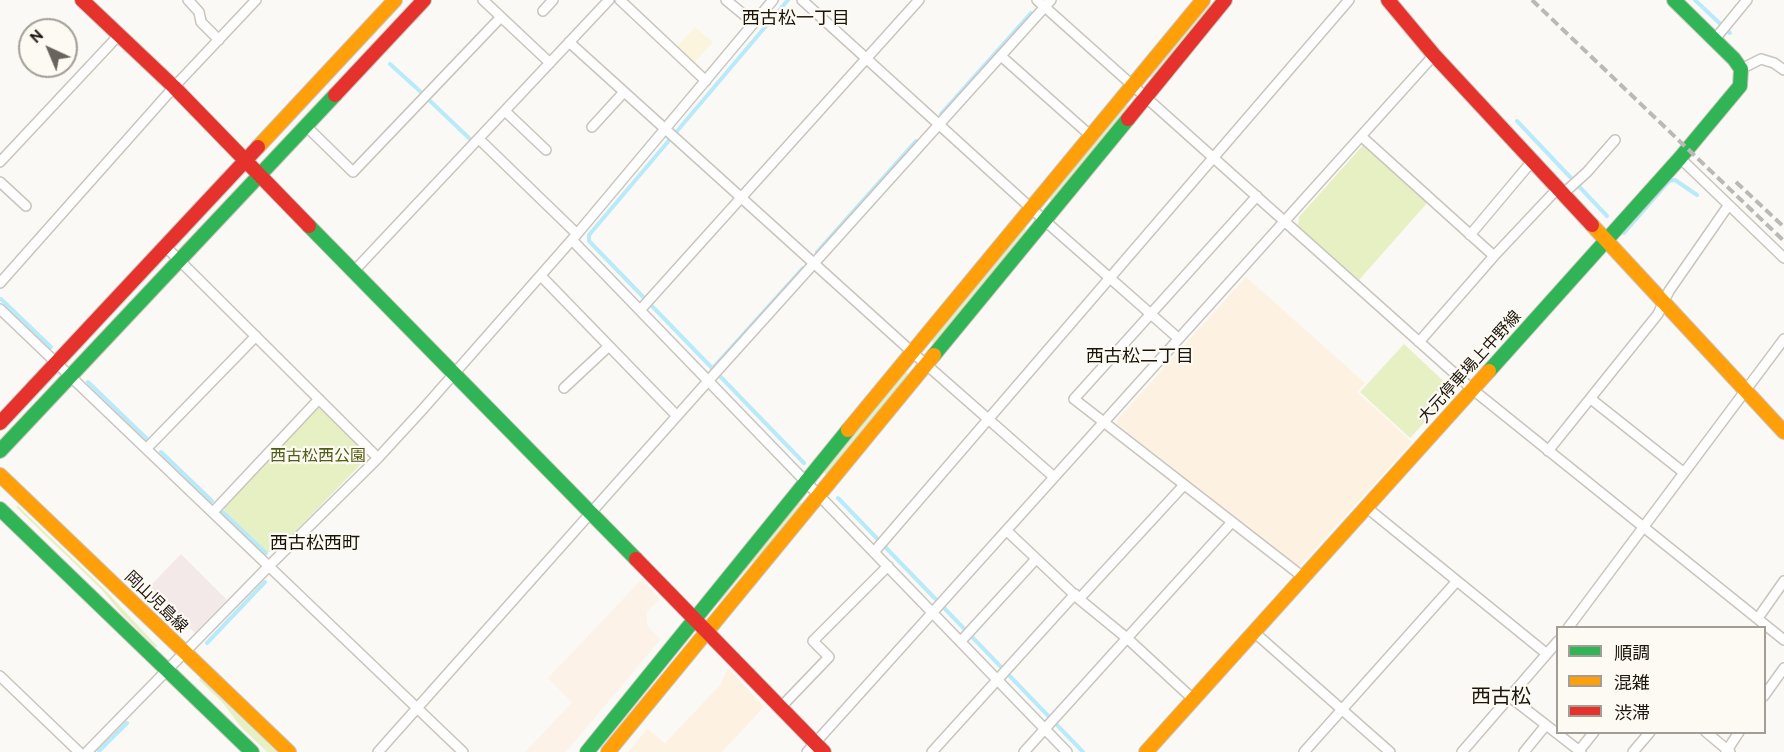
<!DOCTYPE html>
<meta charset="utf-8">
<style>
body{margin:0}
#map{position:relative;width:1784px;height:752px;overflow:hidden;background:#fbf9f6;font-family:Cabin,"Noto Sans JP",sans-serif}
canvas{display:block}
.legend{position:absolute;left:1556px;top:626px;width:210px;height:108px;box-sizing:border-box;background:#fdfaf4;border:2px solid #a29e96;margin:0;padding:8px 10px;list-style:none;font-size:18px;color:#1a140a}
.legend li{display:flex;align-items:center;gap:12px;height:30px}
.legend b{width:30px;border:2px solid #a29e96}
.north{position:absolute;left:18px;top:18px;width:60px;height:60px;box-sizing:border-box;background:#fdfaf4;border:2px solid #a29e96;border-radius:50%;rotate:316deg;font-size:16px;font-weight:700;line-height:24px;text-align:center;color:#1a140a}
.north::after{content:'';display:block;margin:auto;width:21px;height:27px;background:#69645d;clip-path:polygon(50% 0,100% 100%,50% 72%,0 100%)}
</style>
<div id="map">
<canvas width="1784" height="752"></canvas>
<ul class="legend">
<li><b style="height:8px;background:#30b455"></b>順調</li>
<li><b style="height:8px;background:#ff9f0a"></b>混雑</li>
<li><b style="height:8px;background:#e5322d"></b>渋滞</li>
</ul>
<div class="north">N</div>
</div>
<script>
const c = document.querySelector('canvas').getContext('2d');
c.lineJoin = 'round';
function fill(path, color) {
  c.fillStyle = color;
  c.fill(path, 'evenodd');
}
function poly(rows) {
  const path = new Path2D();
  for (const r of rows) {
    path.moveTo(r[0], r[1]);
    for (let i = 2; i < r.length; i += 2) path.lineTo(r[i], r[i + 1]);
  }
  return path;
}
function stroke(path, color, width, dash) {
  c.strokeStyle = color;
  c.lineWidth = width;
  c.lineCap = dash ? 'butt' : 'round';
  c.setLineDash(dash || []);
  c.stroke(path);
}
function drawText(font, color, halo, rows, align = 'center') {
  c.font = font + ' Cabin,"Noto Sans JP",sans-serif';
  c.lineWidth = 4.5;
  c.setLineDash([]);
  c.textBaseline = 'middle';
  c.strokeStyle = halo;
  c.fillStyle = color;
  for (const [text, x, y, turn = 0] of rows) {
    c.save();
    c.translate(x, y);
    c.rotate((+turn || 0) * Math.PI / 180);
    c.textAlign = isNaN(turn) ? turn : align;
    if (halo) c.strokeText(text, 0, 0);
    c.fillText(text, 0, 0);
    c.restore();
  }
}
fill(poly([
 [181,554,227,600,195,633,149,587]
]), '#f3e9e8');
fill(poly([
 [642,579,660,599,647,611,647,625,661,639,566,752,525,752,572,702,548,678]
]), '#fdf2e8');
fill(poly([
 [1246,277,1365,383,1357,392,1412,442,1299,567,1118,425,1117,420],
 [728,668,764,707,722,752,628,752,647,729,665,743,720,685]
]), '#fdf2e1');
fill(poly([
 [1208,3,1212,6,1153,77,1150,78,1149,75],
 [1128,105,1130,107,1052,201,1050,200,1049,197,1125,106],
 [1364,144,1428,202,1359,280,1298,226,1299,217],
 [1025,228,1028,231,933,344,932,340,1022,229],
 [1404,344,1454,391,1410,438,1360,392],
 [906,372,910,375,828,475,825,474,824,471],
 [315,408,321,408,365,453,365,460,275,552,267,552,224,510,224,506],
 [798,503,802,503,803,506,772,544,751,564,719,603,717,601],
 [17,505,104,589,158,647,155,647,122,614,102,590,17,508],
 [200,677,201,678,277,752,267,752,240,726,223,703,199,680]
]), '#e6f0c3');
fill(poly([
 [695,27,713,42,694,63,676,47]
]), '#fbf5de');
stroke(poly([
 [788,0,589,235,589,241,804,463],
 [1695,0,1730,33],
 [390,64,422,93],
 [428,99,470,139],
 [941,114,1031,13],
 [1517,121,1607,216],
 [1623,231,1624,233,1669,181,1675,180,1697,195],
 [817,252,916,141],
 [1,299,51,347],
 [712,369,803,268],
 [88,382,146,438],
 [161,452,212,501],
 [838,498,1083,752],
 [223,512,266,553],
 [207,643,265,582],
 [99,751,127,723]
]), '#b9eafa', 4);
const street = poly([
 [188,0,199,12,201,22,219,40],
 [483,0,550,63],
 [620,0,706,81],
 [726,0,754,23],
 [802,0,1044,220,1178,338],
 [1037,0,1472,389,1784,640],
 [543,11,553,0],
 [1715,39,1747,0],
 [569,42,912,352,1054,477],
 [1001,56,1091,136],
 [1741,69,1761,59,1774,63,1784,70],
 [505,111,546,150],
 [306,126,353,172,501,17],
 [592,127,624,92],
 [1361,136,1494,256],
 [479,139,577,234],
 [1680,158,1784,258],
 [0,162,119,35],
 [0,182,26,206],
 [1564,193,1587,172,1615,140],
 [1257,196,1074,399,1303,577],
 [1470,235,1533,160],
 [572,240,1067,752],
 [166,247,378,458],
 [354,271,609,0],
 [541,276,677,416],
 [0,283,174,87,256,0],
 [0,309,463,752],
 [641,309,919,0],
 [1419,342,1494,256,1559,187],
 [564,388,609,346],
 [1591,399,1683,472],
 [147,448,256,336],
 [1548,451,1658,314,1669,291,1728,206],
 [1366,507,1547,654],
 [213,512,319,399],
 [1007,531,1079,599,1128,639,1194,700],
 [874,552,1349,0],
 [1079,599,1184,485],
 [1758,618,1784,581],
 [1568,628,1784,339],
 [1254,632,1390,752],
 [961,641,1036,559],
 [0,676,79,752],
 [1764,696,1784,668],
 [1510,697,1581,752],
 [781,707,829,657,813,641,888,566],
 [1706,732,1730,752],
 [87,752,269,566,378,458,423,409,577,234,773,0],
 [378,752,709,380,1051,0],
 [807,752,1434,55],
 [932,752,1075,594],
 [1024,752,1232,522],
 [1304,752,1457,581],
 [1462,752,1558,641],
 [1524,752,1546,725],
 [1578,752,1594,732],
 [1633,752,1650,732],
 [1726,752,1739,732]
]);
const fast = poly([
 [309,226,636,559],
 [934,355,1128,119],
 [1489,371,1680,158,1740,86,1741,69,1734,59,1674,0],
 [0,451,335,95],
 [0,509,252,752],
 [587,752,848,430]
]);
const slow = poly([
 [258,147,395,0],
 [1592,225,1784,432],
 [848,430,1203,0],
 [0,475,289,752],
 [608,752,934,355],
 [1146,752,1489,371]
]);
const jam = poly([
 [82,0,174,87,309,226],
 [1388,0,1434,55,1592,225],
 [335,95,424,0],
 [1128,119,1225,0],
 [0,423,258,147],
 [636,559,824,752]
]);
stroke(street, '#c9c5be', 12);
stroke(fast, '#c9c5be', 16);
stroke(slow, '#c9c5be', 16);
stroke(jam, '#c9c5be', 16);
stroke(street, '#fefefe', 9);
stroke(fast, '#30b455', 14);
stroke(slow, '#ff9f0a', 14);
stroke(jam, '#e5322d', 14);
stroke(poly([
 [1532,0,1784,241],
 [1736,182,1784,227]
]), '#bab9b8', 4, [9, 4.5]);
drawText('16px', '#1a140a', '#fdfaf4', [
 ["大元停車場上中野線",1470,367,-48],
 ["岡山児島線",156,602,44]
]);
drawText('16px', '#4f5d15', '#fdfaf4', [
 ["西古松西公園",318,456]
]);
drawText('18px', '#1a140a', '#fdfaf4', [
 ["西古松一丁目",796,19],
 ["西古松二丁目",1140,357],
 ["西古松西町",315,544]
]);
drawText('20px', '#1a140a', '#fdfaf4', [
 ["西古松",1501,697]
]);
</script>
